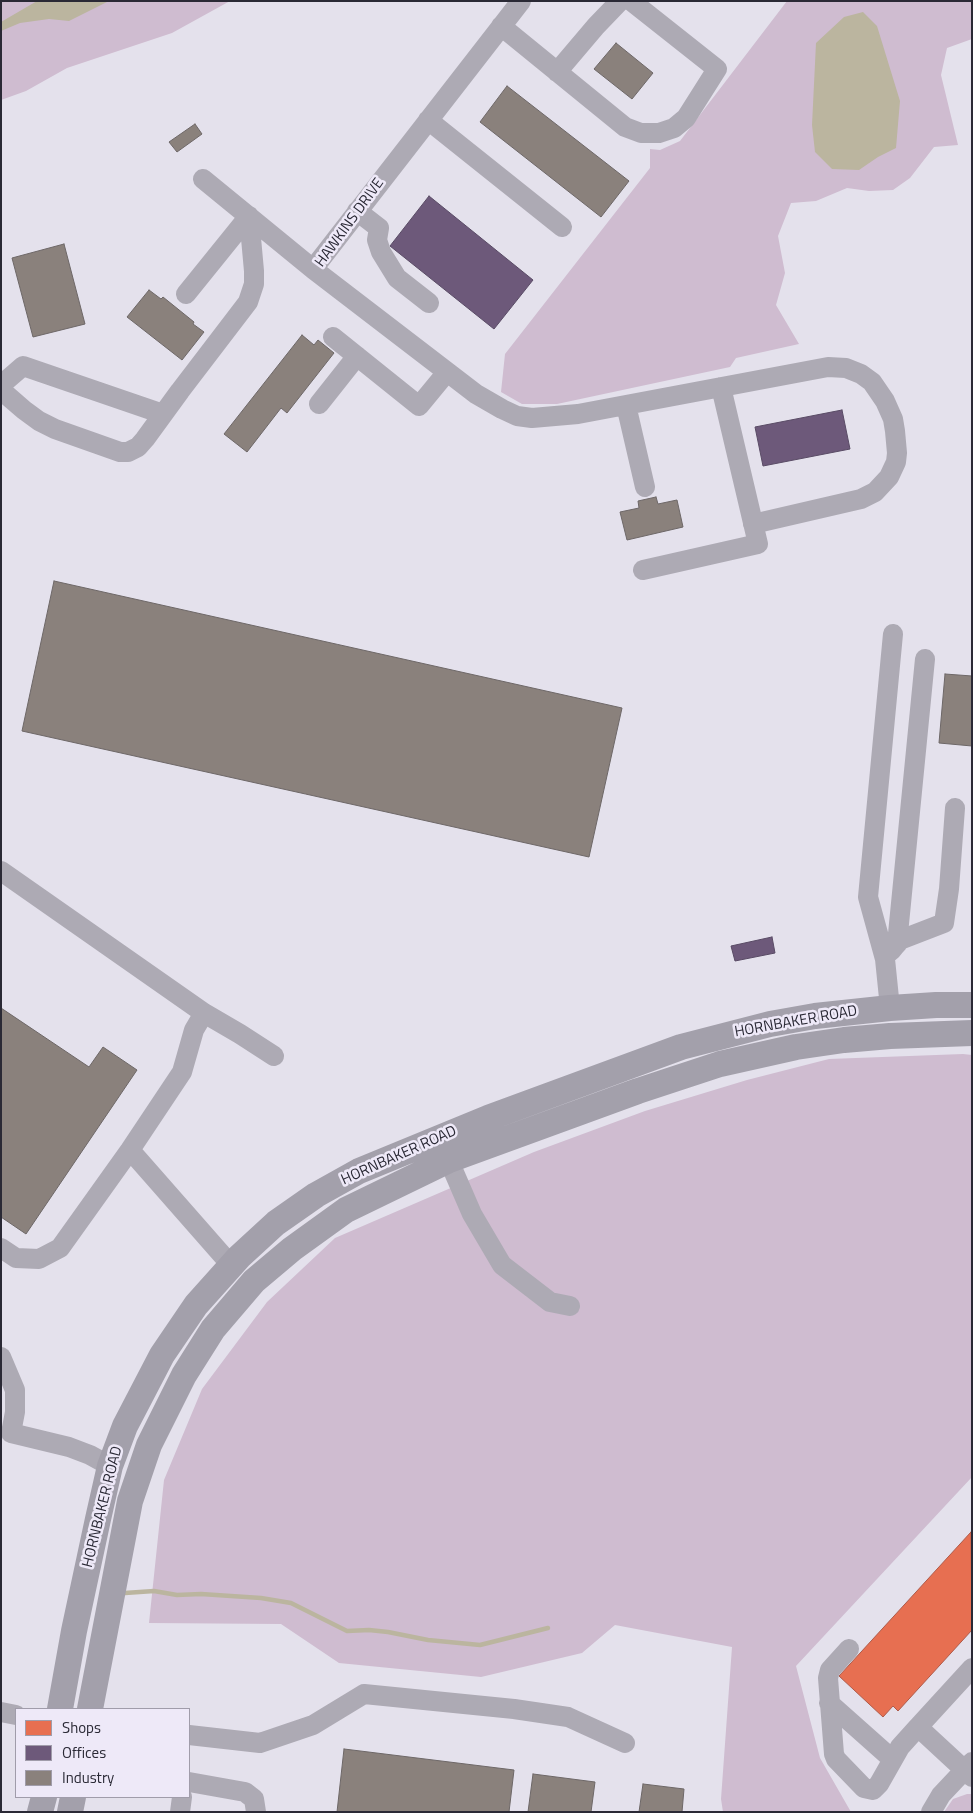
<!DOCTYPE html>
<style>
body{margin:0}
#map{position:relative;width:973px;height:1813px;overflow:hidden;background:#e4e1ec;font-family:"Titillium Web",sans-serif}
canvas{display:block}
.frame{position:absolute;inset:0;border:2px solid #2a2935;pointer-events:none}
.legend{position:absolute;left:15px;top:1708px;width:175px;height:90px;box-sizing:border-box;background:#eee9f8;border:1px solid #a09caa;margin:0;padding:6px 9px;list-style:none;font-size:15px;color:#2a2935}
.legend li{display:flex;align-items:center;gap:10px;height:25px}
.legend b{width:25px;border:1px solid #a09caa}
</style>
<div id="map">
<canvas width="973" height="1813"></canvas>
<div class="frame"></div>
<ul class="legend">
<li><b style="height:14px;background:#e76f51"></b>Shops</li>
<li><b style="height:14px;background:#6d597a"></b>Offices</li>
<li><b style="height:14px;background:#8a817c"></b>Industry</li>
</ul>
</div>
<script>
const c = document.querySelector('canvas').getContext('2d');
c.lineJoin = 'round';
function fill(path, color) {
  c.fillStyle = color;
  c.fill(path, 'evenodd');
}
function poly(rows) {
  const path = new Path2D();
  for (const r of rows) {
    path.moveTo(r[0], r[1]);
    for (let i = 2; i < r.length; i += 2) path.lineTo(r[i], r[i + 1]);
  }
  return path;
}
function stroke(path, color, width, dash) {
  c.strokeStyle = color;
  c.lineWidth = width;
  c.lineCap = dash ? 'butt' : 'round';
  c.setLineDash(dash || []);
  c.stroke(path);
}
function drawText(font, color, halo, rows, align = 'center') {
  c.font = font + ' "Titillium Web",sans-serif';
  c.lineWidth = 5;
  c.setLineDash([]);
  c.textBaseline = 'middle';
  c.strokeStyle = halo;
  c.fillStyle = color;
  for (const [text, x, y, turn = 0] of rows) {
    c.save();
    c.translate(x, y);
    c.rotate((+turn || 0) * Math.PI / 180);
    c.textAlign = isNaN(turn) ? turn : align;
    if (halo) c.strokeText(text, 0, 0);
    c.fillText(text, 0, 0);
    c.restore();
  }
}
fill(poly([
 [1,1,230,1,172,33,67,68,26,91,1,100],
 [787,1,972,1,972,39,947,48,941,75,958,145,934,147,910,178,893,190,869,191,847,188,816,201,791,203,778,236,785,273,776,305,799,344,736,358,730,367,557,404,522,404,501,392,505,354,650,168,650,149,660,150,680,141],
 [963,1054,972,1055,972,1477,796,1666,820,1758,851,1812,723,1812,721,1799,732,1647,615,1625,582,1653,481,1677,339,1663,281,1624,149,1623,164,1480,202,1389,267,1302,335,1238,534,1152,645,1111,747,1080,829,1059],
 [967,1794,972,1794,972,1812,944,1812,953,1799]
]), '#cfbcd0');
fill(poly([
 [37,1,109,1,69,21,49,19,20,23,1,31,1,22],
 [863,12,877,26,900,101,896,148,878,157,859,170,832,169,815,152,812,125,816,43,844,17]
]), '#bbb59f');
const shops = poly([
 [971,1532,972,1630,898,1711,893,1706,883,1717,839,1676,971,1532]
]);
fill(shops, '#e76f51');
stroke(shops, '#ae5a49', 1);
const offices = poly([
 [429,196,533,280,494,329,390,246,429,196],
 [842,410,850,449,763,466,755,427,842,410],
 [772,937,775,953,735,961,731,946,772,937]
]);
fill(offices, '#6d597a');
stroke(offices, '#594b65', 1);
const industry = poly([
 [616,43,653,73,632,99,594,69,616,43],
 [507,86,629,181,601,217,480,122,507,86],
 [195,124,202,134,177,152,169,142,195,124],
 [64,244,85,324,33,337,12,258,64,244],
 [149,290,161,299,163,297,194,322,193,324,204,332,182,360,127,317,149,290],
 [302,335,314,345,318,340,334,353,287,413,281,408,247,452,224,434,302,335],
 [656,497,658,504,677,500,683,527,627,540,620,512,639,508,638,501,656,497],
 [54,581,622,708,589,857,22,731,54,581],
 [945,674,972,676,972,746,939,743,945,674],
 [1,1008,89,1067,103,1047,137,1070,26,1234,1,1217,1,1008],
 [344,1749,514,1770,509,1812,337,1812,344,1749],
 [533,1774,595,1782,591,1812,528,1812,533,1774],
 [643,1784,684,1789,682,1812,639,1812,643,1784]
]);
fill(industry, '#8a817c');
stroke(industry, '#6d6767', 1);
stroke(poly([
 [125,1593,154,1591,177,1595,201,1594,261,1598,291,1603,347,1631,369,1630,388,1632,428,1640,480,1645,548,1628]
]), '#bbb59f', 4.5);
stroke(poly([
 [521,1,313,269,476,394,502,409,517,416,532,418,578,414,828,367,846,368,861,374,872,382,885,401,893,419,895,431,897,453,896,462,889,477,875,492,861,499,753,524],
 [501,26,625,127,641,133,659,133,674,128,686,118,717,69,631,1],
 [557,72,596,26,620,1],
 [428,120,562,227],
 [203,179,313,269],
 [357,211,379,228,377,240,381,252,397,278,429,303],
 [333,337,419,406,447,372],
 [1,385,23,366,163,414],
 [1,390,24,410,39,421,55,429,120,452,128,452,138,447,145,439,180,391,248,302,254,284,254,271,249,216,186,294],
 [319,404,357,356],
 [626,405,645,487],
 [643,570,758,544,721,387],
 [1,871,204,1013,194,1030,182,1072,130,1150,60,1248,39,1259,16,1258,1,1248],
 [897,944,925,659],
 [891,951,900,940,944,923,949,889,955,808],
 [890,1008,885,959,868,897,893,634],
 [204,1013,240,1034,274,1056],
 [443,1147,472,1214,502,1265,550,1302,570,1306],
 [130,1150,231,1265],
 [1,1357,15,1390,15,1412,11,1433,69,1447,90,1455,110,1466],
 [849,1649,830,1670,828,1678,834,1754,836,1759,864,1788,873,1790,879,1784,900,1747,918,1727],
 [972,1668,918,1727,972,1777],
 [829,1703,892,1759],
 [1,1712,16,1715],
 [189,1735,260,1743,313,1725,364,1694,514,1709,568,1717,625,1743],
 [189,1782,245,1792,254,1799,256,1812],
 [180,1812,182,1797],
 [931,1812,941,1795,972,1762]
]), '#adaab4', 20);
stroke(poly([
 [60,1709,74,1631,98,1519,110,1466,125,1426,162,1355,196,1305,239,1257,276,1223,316,1195,359,1171,488,1118,681,1047,770,1024,815,1016,890,1008,936,1005,972,1005],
 [90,1709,130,1501,149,1445,184,1375,213,1329,254,1281,292,1249,346,1210,449,1160,638,1091,720,1064,796,1047,844,1040,890,1036,972,1033],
 [40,1812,44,1797],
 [70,1812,73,1797]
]), '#a3a0ab', 26);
drawText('15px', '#2a2935', '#eee9f8', [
 ["HAWKINS DRIVE",350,223,-54],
 ["HORNBAKER ROAD",796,1022,-10],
 ["HORNBAKER ROAD",399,1156,-24],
 ["HORNBAKER ROAD",103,1507,-76]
]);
</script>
